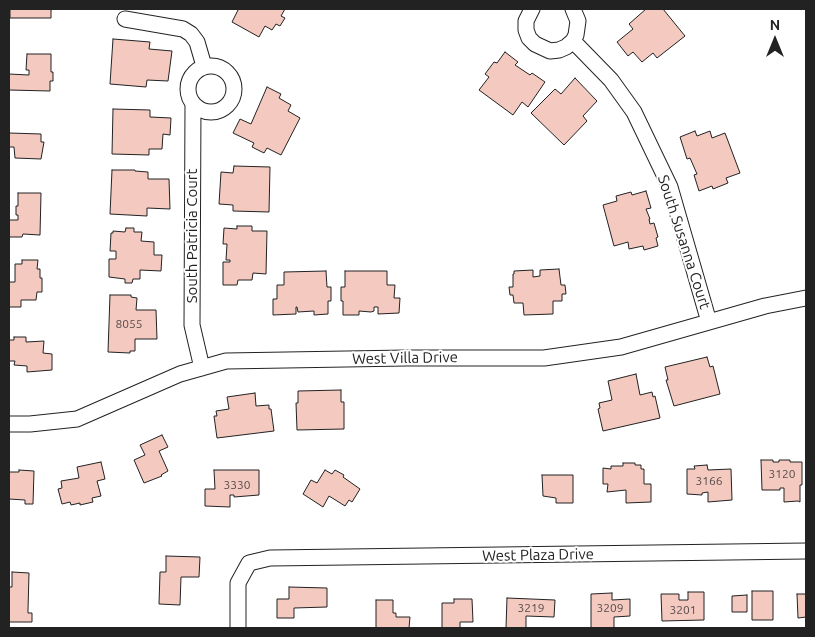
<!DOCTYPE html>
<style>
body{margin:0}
#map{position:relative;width:815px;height:637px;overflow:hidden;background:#fff;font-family:Ubuntu,sans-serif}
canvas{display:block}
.frame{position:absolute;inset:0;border:10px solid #222;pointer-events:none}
.north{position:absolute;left:750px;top:15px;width:50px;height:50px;-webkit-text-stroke:4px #fff;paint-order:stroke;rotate:0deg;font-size:14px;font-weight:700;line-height:20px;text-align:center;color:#222}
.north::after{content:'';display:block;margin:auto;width:18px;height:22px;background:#222;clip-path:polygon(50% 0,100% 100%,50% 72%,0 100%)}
</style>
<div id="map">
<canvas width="815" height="637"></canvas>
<div class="frame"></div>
<div class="north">N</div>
</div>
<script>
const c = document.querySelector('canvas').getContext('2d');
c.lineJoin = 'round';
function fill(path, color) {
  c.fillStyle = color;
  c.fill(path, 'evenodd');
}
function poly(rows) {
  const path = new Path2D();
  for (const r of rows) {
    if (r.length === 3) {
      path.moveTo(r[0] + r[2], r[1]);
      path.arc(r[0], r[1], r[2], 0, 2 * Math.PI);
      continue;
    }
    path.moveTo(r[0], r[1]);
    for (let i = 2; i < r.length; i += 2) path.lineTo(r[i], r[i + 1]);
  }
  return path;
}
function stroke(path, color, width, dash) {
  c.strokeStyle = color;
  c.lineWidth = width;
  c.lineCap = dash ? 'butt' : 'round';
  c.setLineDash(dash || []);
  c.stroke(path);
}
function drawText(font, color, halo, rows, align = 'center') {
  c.font = font + ' Ubuntu,sans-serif';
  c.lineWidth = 4;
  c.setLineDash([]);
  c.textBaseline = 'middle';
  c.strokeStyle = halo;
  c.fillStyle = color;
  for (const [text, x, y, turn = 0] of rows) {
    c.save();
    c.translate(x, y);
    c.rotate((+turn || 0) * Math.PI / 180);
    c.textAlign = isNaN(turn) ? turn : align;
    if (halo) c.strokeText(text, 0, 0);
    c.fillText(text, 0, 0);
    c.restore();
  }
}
const building = poly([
 [10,9,53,9,51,10,51,18,10,18,10,9],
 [237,9,285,9,281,16,285,18,280,26,276,24,272,30,265,26,259,37,232,22,238,10,237,9],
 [646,9,663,9,685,36,657,58,653,53,642,62,633,52,628,56,617,42,633,29,629,24,646,9],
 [113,39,150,42,149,49,172,51,168,81,147,80,146,87,110,84,113,39],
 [505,52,518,62,515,65,530,75,532,73,545,82,528,107,522,102,513,115,479,90,489,77,485,74,494,62,497,63,505,52],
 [27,54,51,54,51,72,53,72,53,81,50,81,50,91,9,90,9,74,29,75,29,70,26,70,27,54],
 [575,78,597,101,583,116,587,121,564,145,531,113,555,89,561,94,575,78],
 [267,87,281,94,279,98,291,105,288,111,300,118,281,155,267,148,264,153,252,147,254,143,233,133,240,119,251,124,267,87],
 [113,109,150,110,150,117,171,118,170,135,163,134,162,149,149,149,149,155,112,154,113,109],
 [695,131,697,136,710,131,712,138,725,133,740,173,726,178,728,183,713,189,712,186,699,191,694,175,697,174,690,158,687,159,680,137,695,131],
 [9,133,41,134,41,142,44,142,41,159,15,158,14,147,9,147,9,133],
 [234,166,270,167,269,212,233,211,233,205,219,204,221,172,233,173,234,166],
 [112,170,135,170,135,171,148,172,148,179,169,179,170,209,147,208,147,216,110,214,112,170],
 [646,191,651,208,646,209,650,219,649,219,650,224,654,223,658,237,656,238,658,246,644,250,643,246,629,249,628,242,614,246,603,205,617,201,616,196,631,192,632,195,646,191],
 [18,193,41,193,40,235,23,234,22,237,9,237,9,220,18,220,18,215,16,215,16,206,18,206,18,193],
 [237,226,252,226,252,231,267,231,266,274,253,273,252,280,238,280,237,285,223,285,223,262,230,262,230,260,226,260,227,244,223,244,224,228,237,229,237,226],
 [126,228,134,228,134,232,142,232,141,241,154,242,154,255,162,255,161,271,140,270,140,279,133,279,132,283,125,283,125,279,109,277,109,259,116,259,116,251,110,251,111,233,113,233,113,231,125,232,126,228],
 [22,260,38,260,37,269,40,269,40,278,42,278,42,292,37,292,36,300,21,300,21,307,9,307,9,282,15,282,15,264,22,264,22,260],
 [559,269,561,285,565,285,566,294,562,294,562,301,553,301,553,314,524,315,523,303,514,303,513,295,510,295,509,287,513,287,513,274,514,274,514,271,533,270,533,277,540,276,540,270,559,269],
 [326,271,327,287,331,287,331,301,328,301,328,314,314,315,314,311,298,312,297,307,296,307,296,314,273,315,273,299,277,299,277,285,284,285,284,272,326,271],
 [345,271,387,271,387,285,395,285,394,298,400,298,399,313,378,314,378,307,374,307,374,311,371,312,359,311,359,315,343,315,343,301,341,301,341,287,345,287,345,271],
 [110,295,131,295,131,297,137,298,136,310,156,310,157,339,135,339,135,351,130,351,130,353,108,352,110,295],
 [14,337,26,337,26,342,44,341,43,353,52,354,52,370,27,372,27,366,14,365,15,361,9,361,9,340,14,340,14,337],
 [707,357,710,367,713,366,720,394,674,406,666,380,668,380,665,367,707,357],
 [636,374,640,395,652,392,653,397,655,396,660,418,603,431,598,409,600,408,599,403,612,400,608,381,636,374],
 [341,390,341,402,344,402,344,429,297,430,296,403,298,403,298,391,341,390],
 [255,393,256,406,269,405,269,409,271,409,274,431,217,438,214,416,217,416,216,411,229,409,227,397,255,393],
 [162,435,168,447,159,451,168,471,161,475,162,476,144,483,134,460,145,455,140,445,162,435],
 [761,460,773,460,773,462,779,462,779,460,790,460,790,462,802,462,802,485,800,485,800,502,798,501,784,502,784,488,780,488,780,490,762,490,761,460],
 [101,462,105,479,97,481,101,496,92,498,93,502,80,505,80,503,71,505,70,502,62,504,58,489,62,488,61,481,79,478,77,467,101,462],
 [623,463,635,463,635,465,641,465,641,469,644,469,644,484,651,484,651,502,626,503,626,490,607,492,608,484,603,484,603,468,611,469,611,466,623,466,623,463],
 [707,465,708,470,731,469,732,500,708,502,708,492,702,493,702,495,687,494,687,469,695,469,694,466,707,465],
 [19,470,34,471,33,504,25,504,25,500,9,499,9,472,19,472,19,470],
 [214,470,259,470,259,495,234,497,234,495,230,495,230,507,205,506,205,489,215,489,214,470],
 [325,470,332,474,335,470,344,475,343,477,360,489,352,502,349,500,345,506,329,496,323,507,303,494,311,480,317,483,325,470],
 [542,475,573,475,573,503,556,503,556,498,543,496,542,475],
 [166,556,200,557,199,577,181,577,180,605,159,604,160,572,166,572,166,556],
 [12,572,29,573,28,610,28,613,32,613,32,622,9,622,9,587,12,587,12,572],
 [289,587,327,588,327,607,294,608,294,618,277,618,277,599,289,599,289,587],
 [752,591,773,591,773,620,752,620,752,591],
 [688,592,704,592,704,620,662,621,661,594,679,594,679,600,688,600,688,592],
 [612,593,612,600,630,599,630,616,614,617,614,628,591,628,591,594,612,593],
 [797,594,806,594,806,617,798,618,797,594],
 [747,595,747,612,732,612,732,596,747,595],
 [507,598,555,600,554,617,526,616,526,628,506,628,507,598],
 [454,599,472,599,473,622,460,622,460,628,442,628,442,603,454,603,454,599],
 [376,600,393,600,393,613,396,613,396,617,410,617,409,628,376,628,376,600]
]);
fill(building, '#f3c9c0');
stroke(building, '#222', 1);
const minor = poly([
 [532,9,526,21,526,30,529,38,535,44,550,51,559,50,566,47,573,41,576,35,578,21,573,9],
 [125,19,183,29,191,34,197,42,204,66],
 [573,41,611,80,634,112,670,187,709,322],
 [211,89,23],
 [193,104,192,325,202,368],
 [9,424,30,424,77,419,180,374,226,361,406,358,544,358,621,347,765,306,806,298],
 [238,628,238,583,249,563,270,558,806,551]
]);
stroke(minor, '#222', 17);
stroke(minor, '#fff', 15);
drawText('12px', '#564c4a', null, [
 ["8055",129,324],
 ["3120",782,474],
 ["3166",709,481],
 ["3330",237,485],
 ["3219",531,608],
 ["3209",610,608],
 ["3201",683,610]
]);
drawText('15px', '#222', '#fff', [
 ["South Patricia Court",192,236,-90],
 ["South Susanna Court",684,242,72],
 ["West Villa Drive",405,358,-1],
 ["West Plaza Drive",538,555,-1]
]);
</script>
